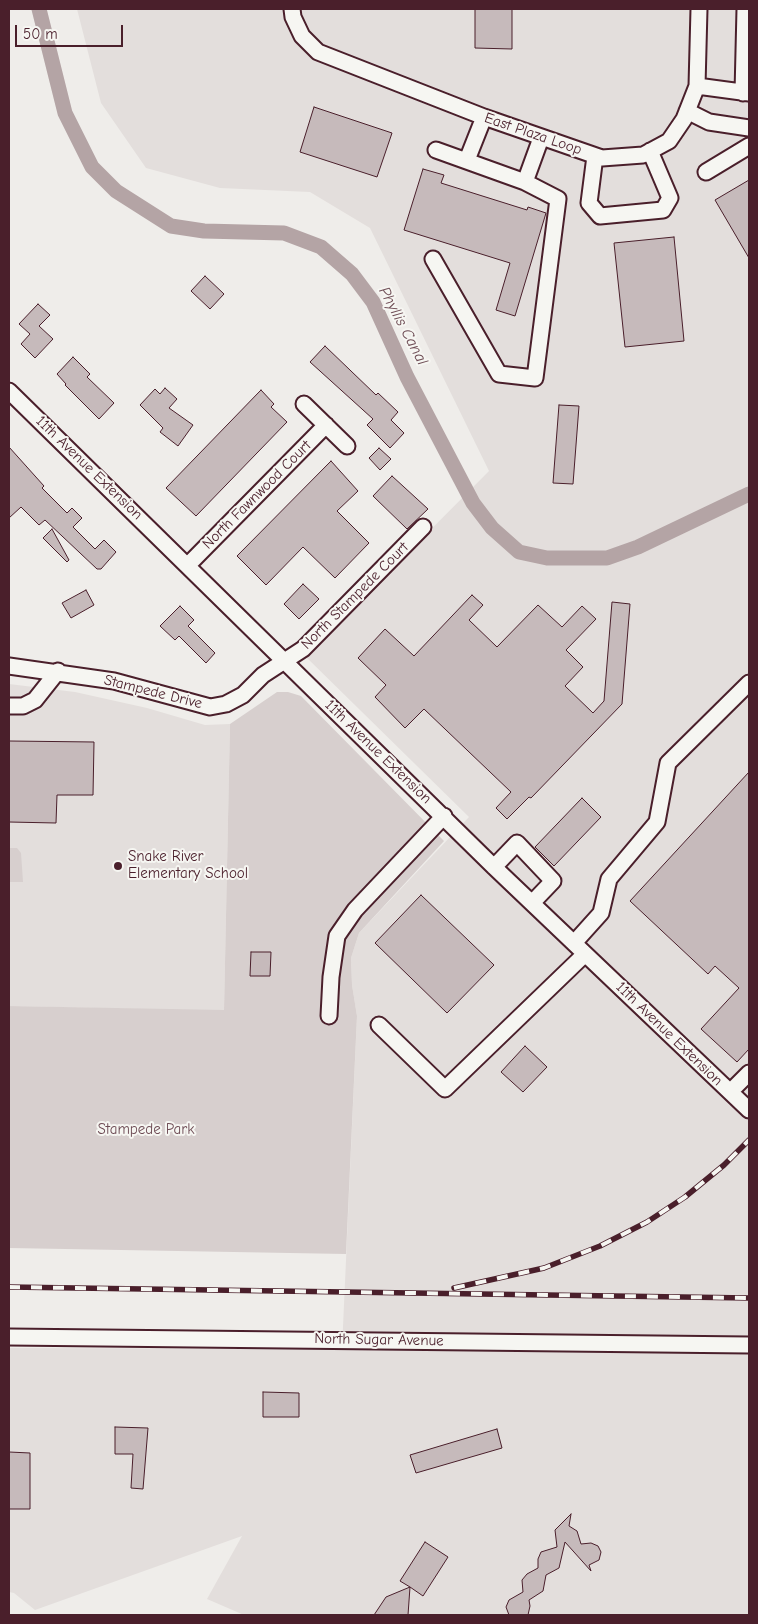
<!DOCTYPE html>
<style>
body{margin:0}
#map{position:relative;width:758px;height:1624px;overflow:hidden;background:#efedea;font-family:"Comic Neue",sans-serif}
canvas{display:block}
.frame{position:absolute;inset:0;border:10px solid #4a1f2b;pointer-events:none}
.scale{position:absolute;left:15px;top:25px;width:108px;height:22px;box-sizing:border-box;border:2px solid #4a1f2b;border-top:0;padding-left:6px;font-size:15px;line-height:18px;white-space:nowrap;color:#4a1f2b;-webkit-text-stroke:4px #f6f6f2;paint-order:stroke}
</style>
<div id="map">
<canvas width="758" height="1624"></canvas>
<div class="frame"></div>
<div class="scale">50 m</div>
</div>
<script>
const c = document.querySelector('canvas').getContext('2d');
c.lineJoin = 'round';
function fill(path, color) {
  c.fillStyle = color;
  c.fill(path, 'evenodd');
}
function poly(rows) {
  const path = new Path2D();
  for (const r of rows) {
    path.moveTo(r[0], r[1]);
    for (let i = 2; i < r.length; i += 2) path.lineTo(r[i], r[i + 1]);
  }
  return path;
}
function stroke(path, color, width, dash) {
  c.strokeStyle = color;
  c.lineWidth = width;
  c.lineCap = dash ? 'butt' : 'round';
  c.setLineDash(dash || []);
  c.stroke(path);
}
function drawText(font, color, halo, rows, align = 'center') {
  c.font = font + ' "Comic Neue",sans-serif';
  c.lineWidth = 4;
  c.setLineDash([]);
  c.textBaseline = 'middle';
  c.strokeStyle = halo;
  c.fillStyle = color;
  for (const [text, x, y, turn = 0] of rows) {
    c.save();
    c.translate(x, y);
    c.rotate((+turn || 0) * Math.PI / 180);
    c.textAlign = isNaN(turn) ? turn : align;
    if (halo) c.strokeText(text, 0, 0);
    c.fillText(text, 0, 0);
    c.restore();
  }
}
fill(poly([
 [77,9,749,9,749,1615,244,1615,207,1599,242,1536,35,1610,14,1593,9,1592,9,1348,342,1349,357,1016,352,985,351,958,359,933,469,817,305,656,489,471,370,228,310,192,220,188,146,168,101,103],
 [9,684,75,692,147,708,205,725,230,724,224,1011,9,1006]
]), '#e3dedc');
fill(poly([
 [277,692,288,692,301,696,444,841,359,933,351,958,352,985,357,1016,346,1254,9,1248,9,1006,224,1010,230,724],
 [9,848,17,848,21,853,23,882,9,882]
]), '#d7cfce');
stroke(poly([
 [39,9,65,113,92,167,116,191,171,226,204,231,284,233,321,247,352,274,373,302,407,377,473,503,492,528,519,552,547,558,607,558,638,547,749,494]
]), '#b4a4a5', 15);
const building = poly([
 [475,9,512,9,512,49,475,48,475,9],
 [314,107,392,133,377,177,300,152,314,107],
 [423,169,444,175,441,183,527,210,528,207,546,213,515,316,496,310,510,263,404,230,423,169],
 [749,180,749,258,715,200,749,180],
 [674,237,684,341,625,347,614,243,674,237],
 [205,276,224,294,210,309,191,291,205,276],
 [38,304,50,315,39,326,53,339,35,358,21,344,30,334,19,324,38,304],
 [325,346,376,395,378,393,398,412,391,420,404,433,390,448,367,425,373,419,310,362,325,346],
 [73,357,90,374,87,377,114,403,99,419,65,385,66,384,57,374,73,357],
 [165,388,177,399,169,408,193,425,178,446,160,432,163,428,140,405,155,389,160,394,165,388],
 [261,390,274,404,271,407,287,422,196,516,166,488,261,390],
 [559,405,579,406,573,484,553,483,559,405],
 [9,447,44,486,42,488,67,513,72,508,82,518,73,527,95,549,104,540,116,552,101,569,97,569,45,520,39,525,21,507,9,518,9,447],
 [379,448,391,459,380,470,369,458,379,448],
 [331,461,358,491,337,511,369,543,335,578,303,547,266,585,237,556,331,461],
 [392,476,428,509,407,529,373,496,392,476],
 [52,529,69,560,67,562,43,538,52,529],
 [303,584,319,599,299,619,284,604,303,584],
 [86,590,94,605,71,618,62,603,86,590],
 [472,595,483,605,469,620,497,647,538,605,562,627,582,606,596,619,566,650,583,667,565,686,593,713,604,701,612,602,630,604,622,704,531,798,529,797,507,819,496,808,511,792,424,709,405,728,375,697,386,685,358,658,385,629,414,656,472,595],
 [180,606,194,620,188,626,215,653,206,663,179,636,175,640,160,626,180,606],
 [9,741,94,742,93,795,57,795,56,823,9,822,9,741],
 [749,772,749,1049,737,1062,701,1029,739,988,715,966,708,974,630,901,749,772],
 [582,798,601,817,554,866,535,847,582,798],
 [421,895,494,965,447,1013,375,943,421,895],
 [251,952,271,952,270,976,250,976,251,952],
 [525,1046,547,1067,523,1092,501,1072,525,1046],
 [263,1392,299,1393,299,1417,263,1417,263,1392],
 [115,1427,148,1428,143,1489,131,1488,133,1454,115,1454,115,1427],
 [497,1429,502,1448,416,1473,410,1455,497,1429],
 [9,1452,30,1453,30,1509,9,1509,9,1452],
 [571,1514,569,1526,577,1531,581,1544,591,1543,598,1546,601,1552,599,1560,589,1565,591,1571,565,1542,559,1568,546,1575,543,1591,529,1600,530,1606,528,1615,509,1615,506,1607,509,1600,523,1592,522,1580,527,1574,538,1568,538,1559,541,1552,557,1547,555,1530,571,1514],
 [425,1542,448,1557,423,1596,410,1587,408,1615,374,1615,386,1597,410,1587,400,1581,425,1542]
]);
fill(building, '#c6babb');
stroke(building, '#4a1f2b', 1);
const minor = poly([
 [292,9,293,17,302,36,318,52,484,117,602,158,643,155,669,141,684,119,697,86,699,9],
 [697,86,749,93],
 [743,93,745,9],
 [687,111,709,122,749,128],
 [436,150,525,182],
 [595,156,589,203,600,216,663,210,670,198,650,151],
 [467,160,484,117],
 [706,172,749,146],
 [433,259,499,374,535,378,558,199,525,182,541,138],
 [9,391,494,867,749,1110],
 [304,404,347,446],
 [188,565,326,425],
 [9,666,114,681,210,707,226,704,243,695,263,675,303,649,423,527],
 [9,706,23,706,35,700,58,671],
 [494,867,517,843,553,881,532,903],
 [574,943,601,913,609,879,657,822,668,763,749,683],
 [329,1016,331,977,337,936,355,910,444,816],
 [379,1025,445,1089,585,954],
 [730,1092,749,1073],
 [9,1337,749,1345]
]);
stroke(minor, '#4a1f2b', 19);
stroke(minor, '#f6f6f2', 15);
const rail = poly([
 [9,1287,749,1298],
 [454,1288,544,1268,600,1246,647,1222,685,1197,724,1165,749,1140]
]);
stroke(rail, '#4a1f2b', 5.5);
stroke(rail, '#f6f6f2', 4, [11]);
for (const [x, y, r, color] of [
 [118,866,5,"#4a1f2b"]
]) {
  const dot = new Path2D();
  dot.arc(x, y, r, 0, 2 * Math.PI);
  c.fillStyle = color;
  c.fill(dot);
  stroke(dot, '#f6f6f2', 2);
}
drawText('15px', '#4a1f2b', '#f6f6f2', [
 ["East Plaza Loop",533,134,19],
 ["11th Avenue Extension",89,468,44],
 ["North Fawnwood Court",257,495,-45],
 ["North Stampede Court",355,596,-45],
 ["Stampede Drive",153,692,14],
 ["11th Avenue Extension",378,752,44],
 ["11th Avenue Extension",669,1034,44],
 ["North Sugar Avenue",379,1340,1]
]);
drawText('15px', '#4a1f2b', '#f6f6f2', [
 ["Snake River",128,857],
 ["Elementary School",128,874]
], 'left');
drawText('15px', '#6d4b54', '#f6f6f2', [
 ["Stampede Park",146,1130]
]);
drawText('italic 16px', '#6f4e56', '#f6f6f2', [
 ["Phyllis Canal",403,326,62]
]);
</script>
